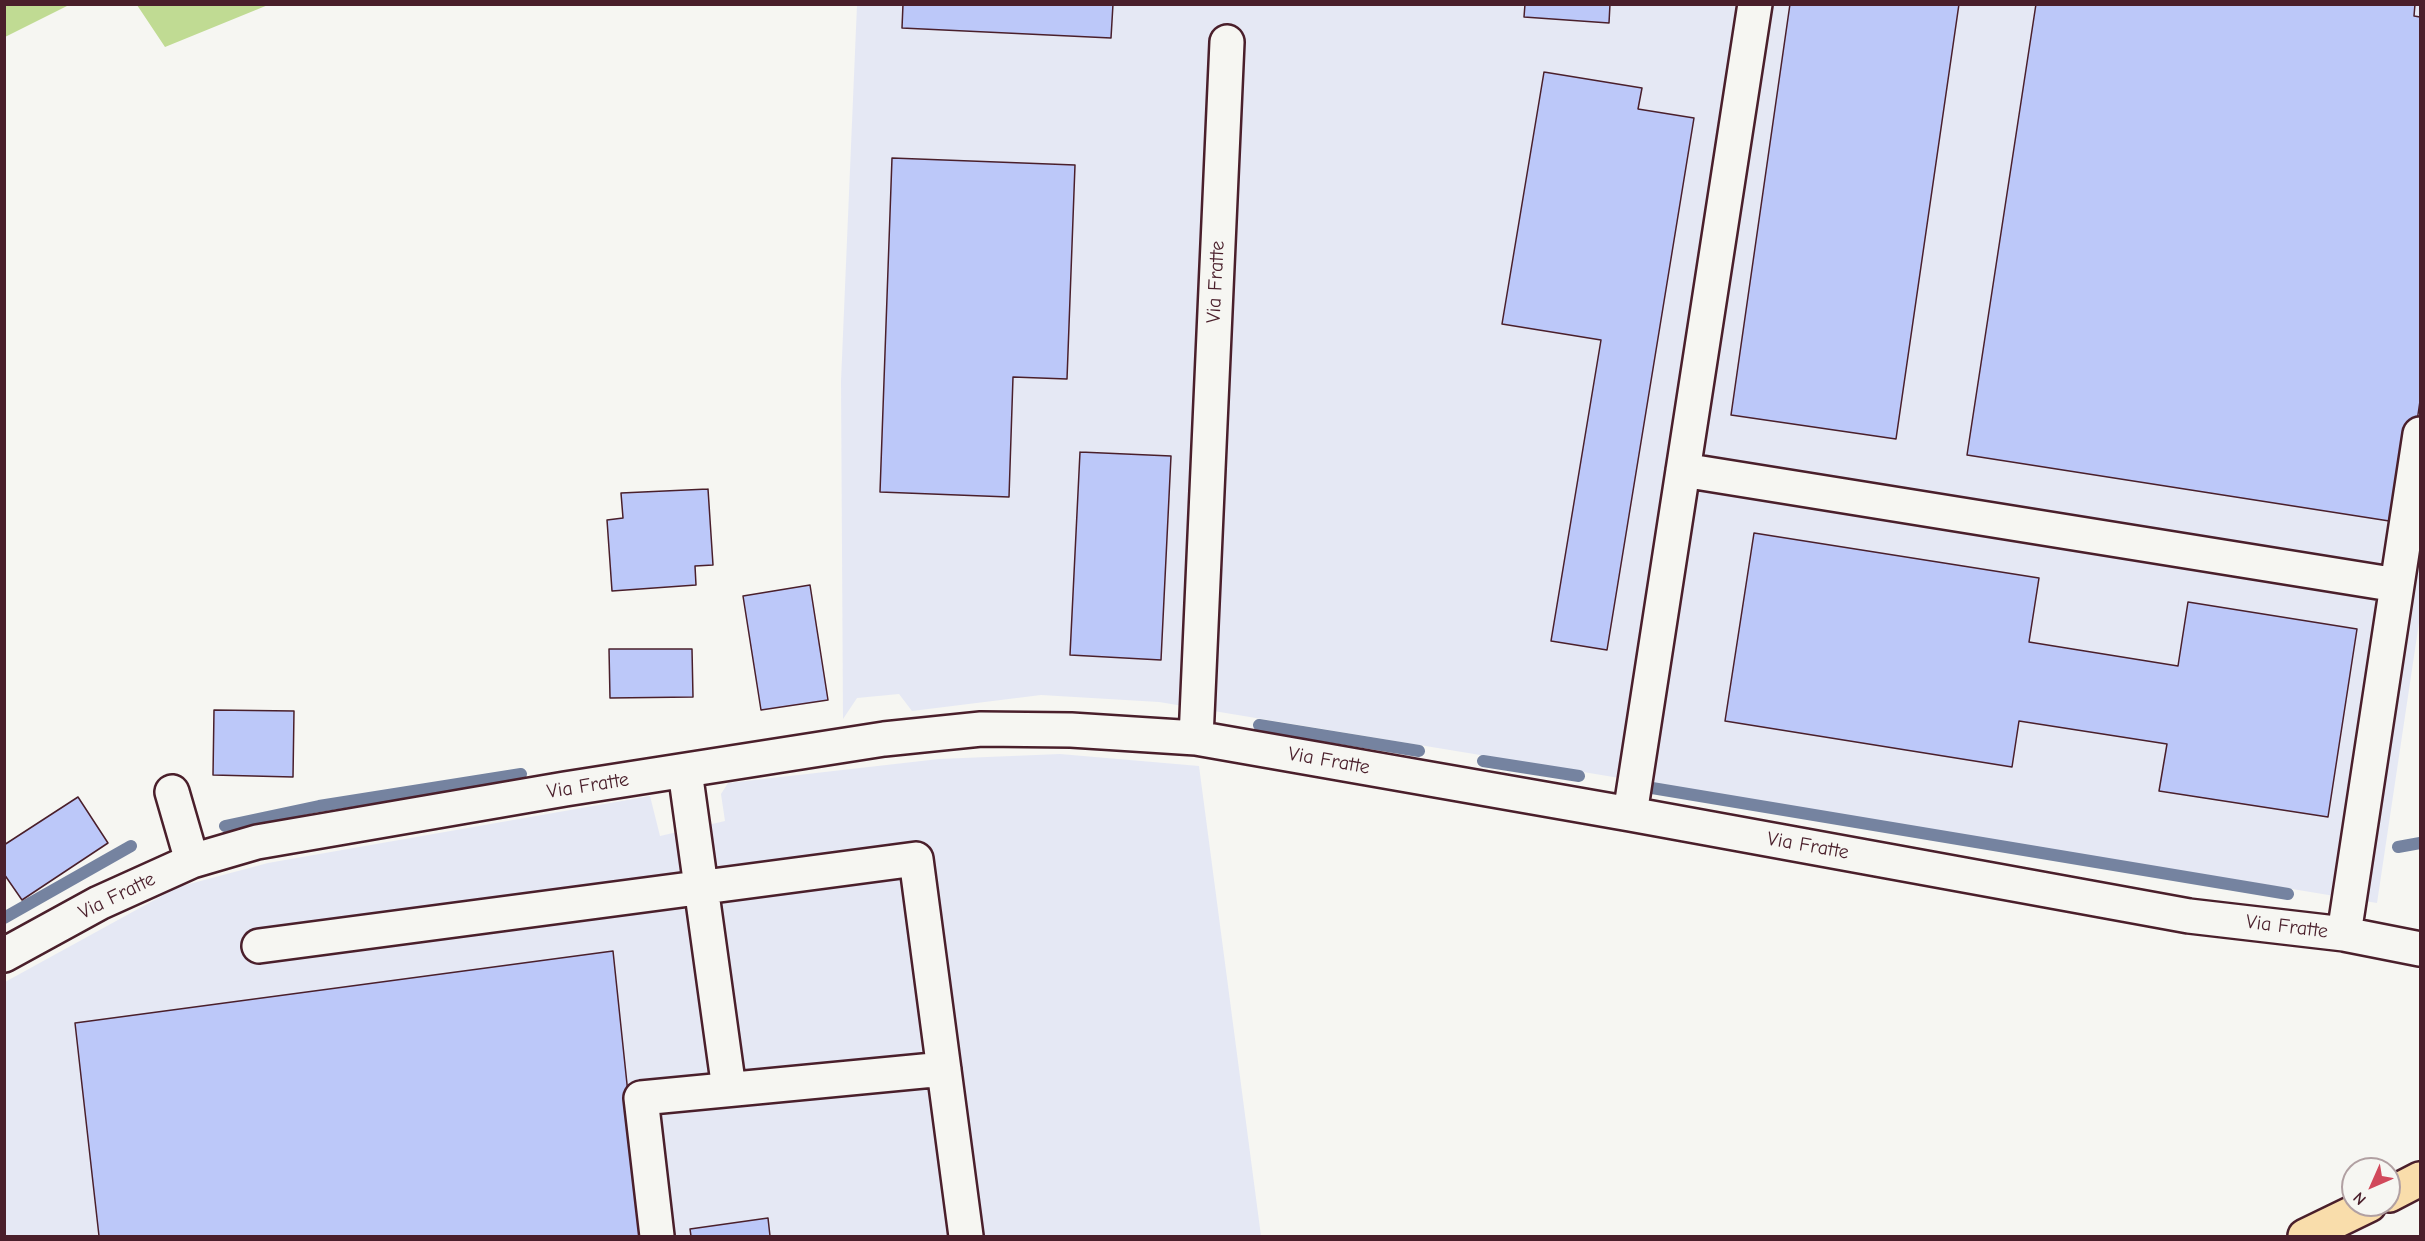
<!DOCTYPE html>
<style>
body{margin:0}
#map{position:relative;width:2425px;height:1241px;overflow:hidden;background:#f6f6f2;font-family:"Comic Neue",sans-serif}
canvas{display:block}
.frame{position:absolute;inset:0;border:6px solid #4a1f2b;pointer-events:none}
.north{position:absolute;left:2341px;top:1157px;width:60px;height:60px;box-sizing:border-box;background:#f6f6f2;border:2px solid #b1a0a2;border-radius:50%;rotate:225deg;font-size:16px;font-weight:700;line-height:24px;text-align:center;color:#4a1f2b}
.north::after{content:'';display:block;margin:auto;width:21px;height:27px;background:#d1495b;clip-path:polygon(50% 0,100% 100%,50% 72%,0 100%)}
</style>
<div id="map">
<canvas width="2425" height="1241"></canvas>
<div class="frame"></div>
<div class="north">N</div>
</div>
<script>
const c = document.querySelector('canvas').getContext('2d');
c.lineJoin = 'round';
function fill(path, color) {
  c.fillStyle = color;
  c.fill(path, 'evenodd');
}
function poly(rows) {
  const path = new Path2D();
  for (const r of rows) {
    path.moveTo(r[0], r[1]);
    for (let i = 2; i < r.length; i += 2) path.lineTo(r[i], r[i + 1]);
  }
  return path;
}
function stroke(path, color, width, dash) {
  c.strokeStyle = color;
  c.lineWidth = width;
  c.lineCap = dash ? 'butt' : 'round';
  c.setLineDash(dash || []);
  c.stroke(path);
}
function drawText(font, color, halo, rows, align = 'center') {
  c.font = font + ' "Comic Neue",sans-serif';
  c.lineWidth = 5;
  c.setLineDash([]);
  c.textBaseline = 'middle';
  c.strokeStyle = halo;
  c.fillStyle = color;
  for (const [text, x, y, turn = 0] of rows) {
    c.save();
    c.translate(x, y);
    c.rotate((+turn || 0) * Math.PI / 180);
    c.textAlign = isNaN(turn) ? turn : align;
    if (halo) c.strokeText(text, 0, 0);
    c.fillText(text, 0, 0);
    c.restore();
  }
}
fill(poly([
 [857,5,2420,5,2420,616,2377,903,1159,702,1041,695,912,711,899,694,857,698,843,719,841,381],
 [1060,754,1199,766,1261,1236,5,1236,5,982,178,887,268,863,650,796,660,836,725,821,721,794,728,783,939,759]
]), '#e5e8f4');
fill(poly([
 [5,4,69,4,69,5,5,37],
 [137,5,268,5,165,47]
]), '#c0db93');
stroke(poly([
 [1259,725,1419,751],
 [1483,761,1579,776],
 [1646,787,2288,894],
 [225,826,319,806,521,774],
 [2398,847,2420,843],
 [4,918,131,846]
]), '#7583a0', 12);
const building = poly([
 [903,4,1113,4,1111,38,902,28,903,4],
 [1525,4,1610,4,1609,23,1524,17,1525,4],
 [1790,4,1959,4,1896,439,1731,415,1790,4],
 [2036,4,2415,4,2414,16,2420,17,2420,401,2402,523,1967,455,2036,4],
 [1544,72,1642,88,1638,109,1694,118,1607,650,1551,641,1601,340,1502,324,1544,72],
 [892,158,1075,165,1067,379,1013,377,1009,497,880,492,892,158],
 [1080,452,1171,456,1161,660,1070,655,1080,452],
 [708,489,713,565,695,566,696,585,612,591,607,520,623,518,621,493,708,489],
 [1754,533,2039,578,2029,642,2178,666,2188,602,2357,629,2328,817,2159,791,2167,744,2019,721,2012,767,1725,721,1754,533],
 [810,585,828,700,761,710,743,596,810,585],
 [609,649,692,649,693,697,610,698,609,649],
 [214,710,294,711,293,777,213,775,214,710],
 [78,797,108,843,22,900,4,874,4,845,78,797],
 [613,951,643,1236,99,1236,75,1023,613,951],
 [768,1218,770,1236,691,1236,690,1229,768,1218]
]);
fill(building, '#bcc8f9');
stroke(building, '#4a1f2b', 1.5);
const minor = poly([
 [1683,470,2397,585],
 [1196,738,1227,42],
 [685,771,729,1089],
 [172,792,192,861],
 [1630,814,1755,4],
 [2344,934,2420,434],
 [259,946,916,859,966,1236],
 [4,955,99,903,192,861,257,842,565,789,884,739,981,729,1071,730,1196,738,1630,814,2189,916,2344,934,2420,949],
 [657,1236,641,1098,944,1069]
]);
const major = poly([
 [2389,1195,2420,1179],
 [2305,1236,2369,1205]
]);
stroke(minor, '#4a1f2b', 38);
stroke(major, '#4a1f2b', 38);
stroke(minor, '#f6f6f2', 33);
stroke(major, '#f9ddab', 33);
drawText('20px', '#4a1f2b', '#f6f6f2', [
 ["Via Fratte",1216,282,-87],
 ["Via Fratte",1329,761,10],
 ["Via Fratte",588,786,-9],
 ["Via Fratte",1808,846,10],
 ["Via Fratte",117,896,-26],
 ["Via Fratte",2287,927,7]
]);
</script>
